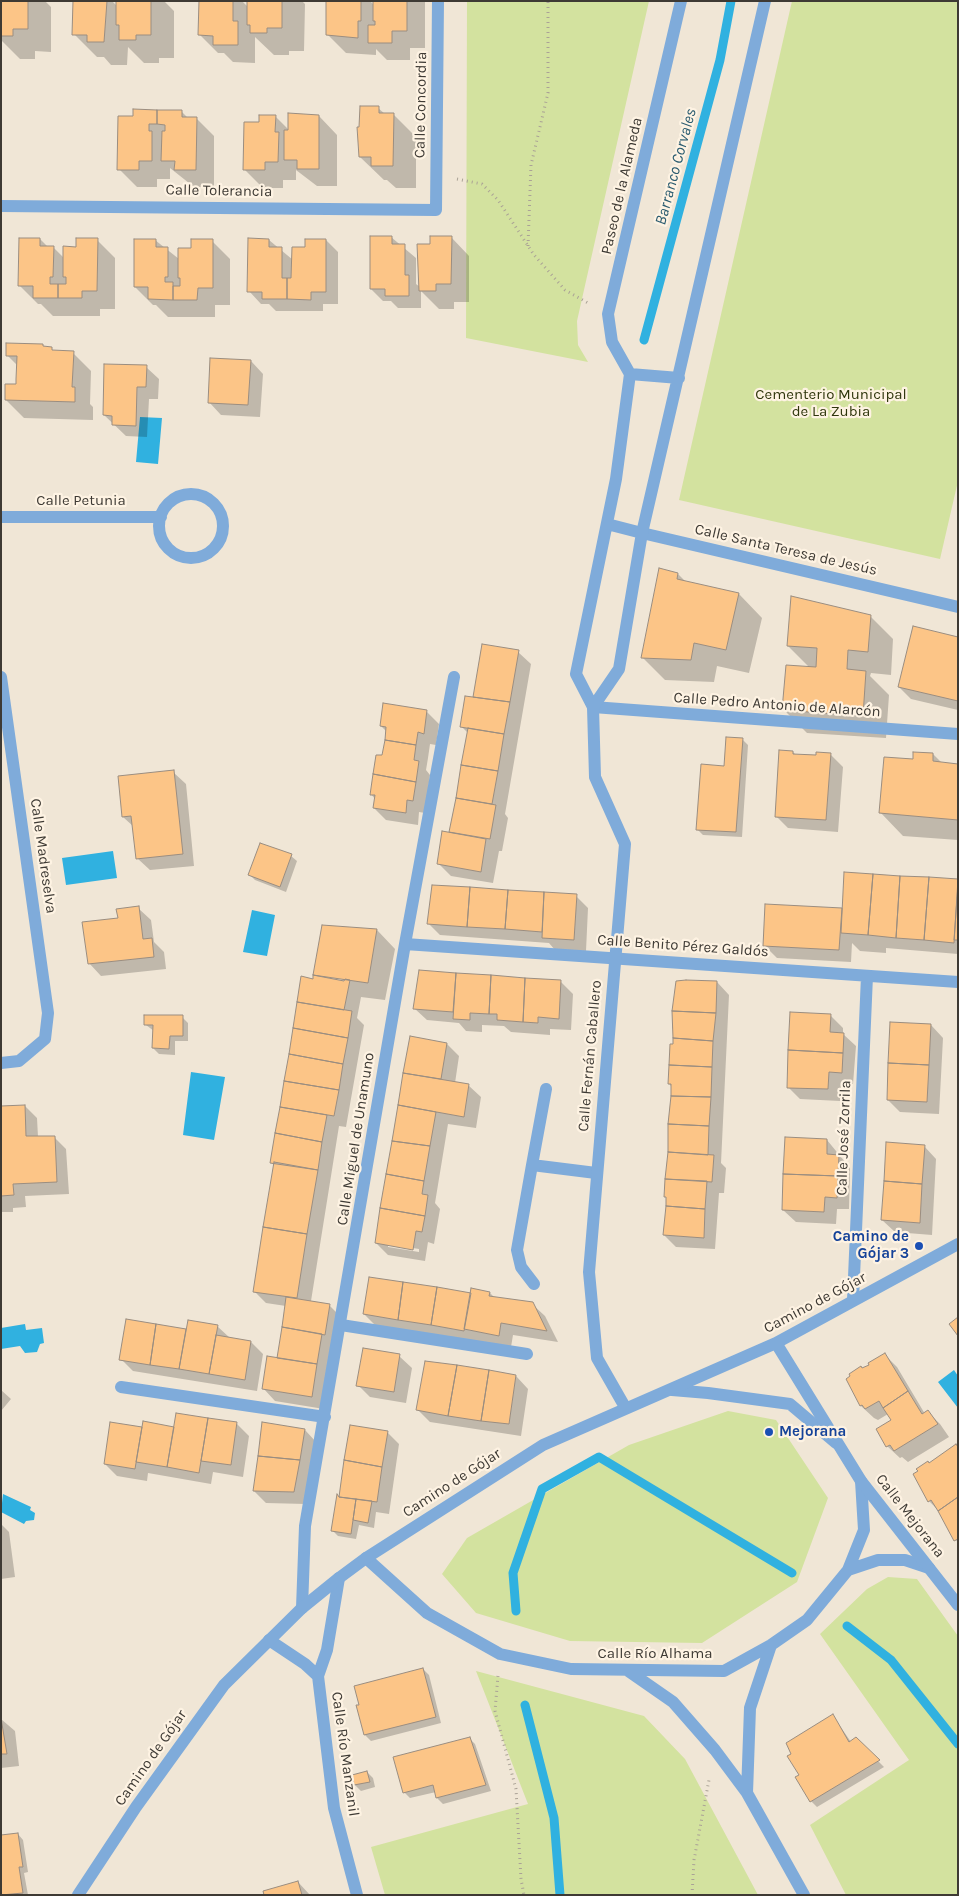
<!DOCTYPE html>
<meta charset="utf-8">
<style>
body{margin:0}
#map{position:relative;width:959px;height:1896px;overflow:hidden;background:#f0e6d6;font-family:Karla,sans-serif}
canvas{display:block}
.frame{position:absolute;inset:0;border:2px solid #3e3a34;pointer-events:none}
</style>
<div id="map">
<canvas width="959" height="1896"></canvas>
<div class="frame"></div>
</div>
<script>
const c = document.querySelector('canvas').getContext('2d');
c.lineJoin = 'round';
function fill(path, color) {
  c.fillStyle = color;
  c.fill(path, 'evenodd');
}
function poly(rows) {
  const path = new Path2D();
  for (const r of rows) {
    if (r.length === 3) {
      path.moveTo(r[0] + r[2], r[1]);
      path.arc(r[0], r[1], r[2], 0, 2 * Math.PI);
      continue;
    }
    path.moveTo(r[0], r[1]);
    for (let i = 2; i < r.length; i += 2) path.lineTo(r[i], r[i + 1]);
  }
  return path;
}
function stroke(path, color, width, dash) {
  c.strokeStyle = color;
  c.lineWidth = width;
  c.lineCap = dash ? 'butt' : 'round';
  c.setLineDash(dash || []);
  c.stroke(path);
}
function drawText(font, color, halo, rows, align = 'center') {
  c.font = font + ' Karla,sans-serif';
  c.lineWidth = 4.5;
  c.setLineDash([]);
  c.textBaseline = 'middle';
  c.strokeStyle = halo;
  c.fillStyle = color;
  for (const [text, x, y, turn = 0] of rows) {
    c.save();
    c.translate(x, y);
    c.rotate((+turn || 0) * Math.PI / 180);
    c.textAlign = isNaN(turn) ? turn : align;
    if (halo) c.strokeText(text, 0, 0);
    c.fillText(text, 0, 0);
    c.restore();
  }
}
fill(poly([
 [467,1,649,1,577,321,578,345,588,362,466,338],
 [792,1,958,1,958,481,940,559,679,500],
 [728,1411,776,1420,828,1498,797,1582,702,1643,570,1641,476,1613,442,1574,467,1538,629,1445],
 [888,1577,917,1579,958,1636,958,1895,846,1895,810,1825,909,1760,820,1634,867,1589],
 [476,1671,644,1716,685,1759,758,1895,385,1895,371,1847,528,1804]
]), '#d3e29f');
fill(poly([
 [140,417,162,418,158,464,136,462],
 [113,851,117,878,66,885,62,858],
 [252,910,275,915,267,956,243,952],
 [191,1072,225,1077,214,1140,183,1135],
 [25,1324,26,1330,42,1328,44,1343,40,1344,37,1352,25,1353,20,1346,1,1349,1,1328],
 [954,1370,958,1376,958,1408,938,1382],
 [3,1494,31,1507,30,1510,35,1513,34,1520,26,1521,24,1524,1,1512]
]), '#30b1e0');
fill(poly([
 [1,1,45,1,51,7,51,52,35,51,35,59,20,59,1,40],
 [74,1,112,1,118,7,118,1,164,1,174,11,174,58,159,58,159,63,144,63,128,47,127,65,111,65,104,57,97,57,74,34],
 [200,1,242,1,248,7,248,1,302,1,305,4,304,51,289,51,289,55,274,55,255,37,255,63,233,62,224,53,218,53,200,35],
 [328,1,370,1,374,5,374,1,425,1,425,48,410,48,410,60,387,60,376,49,376,55,346,53,328,35],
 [378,108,385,114,393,114,416,137,416,188,396,188,387,180,384,180,360,157],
 [181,111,188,118,196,118,214,136,214,187,194,187,170,168,170,179,157,179,157,187,137,187,119,169,119,118],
 [275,116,289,130,319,116,337,135,337,186,317,186,296,170,296,180,283,180,283,188,263,188,245,170,260,123],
 [391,237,416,258,416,284,420,287,431,246,451,237,469,256,469,302,454,302,454,309,439,309,421,291,421,308,398,308,391,301,383,301,371,289],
 [40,239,48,247,53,247,64,258,77,248,97,240,115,258,115,309,100,309,100,316,53,316,41,304,38,304,20,286],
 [155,240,179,259,192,249,212,241,230,259,230,305,215,305,215,317,168,317,156,305,153,305,135,287],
 [269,240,293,260,306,248,326,240,338,252,338,304,323,304,323,311,276,311,269,304,261,304,249,291],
 [42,345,56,352,73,353,91,371,90,404,93,407,93,420,24,418,6,400,17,385,18,366,7,355],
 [251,361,263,374,260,417,221,415,209,402],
 [146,367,159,379,158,399,149,399,147,437,126,436,104,415],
 [678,574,686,582,739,594,762,618,749,673,717,666,714,682,665,680,642,657],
 [870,616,893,639,891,675,871,673,870,676,889,695,886,738,807,733,784,710,810,668,788,646],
 [958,638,958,710,911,699,899,687],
 [483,646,518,652,531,664,505,814,508,818,502,851,499,851,493,883,451,876,438,863,450,834,468,733,461,726,474,698],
 [426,711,439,724,436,745,430,744,428,758,426,770,430,775,425,813,419,812,418,825,386,820,374,808,375,799,371,794,383,757,387,732,381,726],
 [742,739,748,745,742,837,703,835,697,829,725,767],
 [793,752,796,755,817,757,830,754,843,767,838,832,788,828,776,816],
 [933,754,942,763,958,765,958,840,903,836,880,812,914,761],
 [173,772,186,784,194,866,150,870,137,858,134,827,123,817],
 [291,856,297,861,286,892,255,880,249,874],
 [958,880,958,954,886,948,886,953,860,951,852,943,851,962,777,958,764,945,841,910,843,911],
 [433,886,576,896,588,908,586,951,555,950,549,943,440,935,428,923],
 [138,908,151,920,154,942,164,952,166,969,101,976,89,963,119,919],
 [323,926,377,930,395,949,385,1000,361,997,357,1018,364,1025,346,1127,339,1126,311,1301,329,1305,341,1317,324,1409,275,1401,263,1388,278,1359,286,1306,266,1303,254,1291,275,1166,272,1163,302,978,314,980],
 [329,976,346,979,346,981,328,979],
 [420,972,560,981,573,994,571,1030,550,1029,550,1035,511,1032,504,1026,482,1025,482,1032,466,1031,459,1023,427,1020,414,1008],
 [677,982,717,982,729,995,721,1163,726,1168,724,1193,719,1193,715,1249,676,1247,664,1235,667,1207,670,1104,672,1104,672,1087,669,1084,674,1046,674,1030,672,1028],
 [831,1016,843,1028,843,1034,856,1046,853,1084,841,1084,840,1101,800,1099,788,1087],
 [182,1017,188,1023,188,1041,175,1041,175,1055,159,1054,153,1048,154,1031,146,1025],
 [931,1025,943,1038,939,1114,900,1112,888,1100],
 [411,1038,447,1044,459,1056,455,1083,468,1085,481,1097,476,1128,448,1124,435,1203,440,1209,434,1244,428,1242,425,1261,388,1255,376,1243],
 [388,1244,419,1249,419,1252,388,1247],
 [25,1106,37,1118,38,1137,54,1137,66,1149,69,1194,25,1196,26,1207,13,1208,13,1212,1,1212,1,1107],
 [827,1140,850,1168,849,1209,837,1209,836,1224,796,1222,783,1210],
 [924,1146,936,1159,932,1235,895,1232,882,1220],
 [490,1293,495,1298,532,1304,545,1316,558,1342,513,1335,511,1347,376,1326,364,1314],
 [127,1321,187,1331,217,1326,230,1338,251,1342,263,1354,257,1391,133,1371,121,1359],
 [885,1355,897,1367,925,1414,928,1412,940,1424,949,1437,908,1462,902,1457,900,1458,887,1446,892,1421,888,1414,878,1420,874,1418,861,1406,847,1380],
 [399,1356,412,1368,406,1403,370,1397,358,1385],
 [426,1362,516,1376,528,1389,521,1436,430,1422,418,1410],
 [1,1390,11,1399,1,1411],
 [177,1414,237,1424,249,1436,243,1477,213,1472,211,1484,148,1473,147,1481,117,1476,105,1464,143,1428,175,1428],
 [305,1430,317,1443,306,1504,266,1503,254,1491],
 [387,1432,399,1444,389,1514,376,1512,374,1528,359,1525,356,1539,338,1536,332,1530,340,1498],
 [958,1448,958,1543,939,1511,929,1501,929,1465],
 [1,1524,9,1532,15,1577,1,1579],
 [423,1669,429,1675,441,1723,371,1741,365,1735,358,1706],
 [833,1716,851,1742,856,1739,884,1767,817,1807,811,1801,800,1775],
 [1,1719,15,1731,19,1766,1,1768],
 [469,1738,475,1744,491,1791,443,1804,437,1798,436,1792,410,1798,404,1792],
 [367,1772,373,1778,375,1787,361,1791,355,1785],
 [18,1834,23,1840,28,1872,24,1873,28,1895,1,1895],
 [298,1882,310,1895,266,1895]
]), '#0003');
stroke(poly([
 [644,340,720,60,731,1],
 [516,1611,513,1573,542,1489,599,1457,792,1573],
 [847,1626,891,1660,958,1744],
 [525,1705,554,1818,560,1895]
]), '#30b1e0', 9);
const building = poly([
 [1,1,28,1,28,29,13,29,13,36,1,36,1,1],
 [73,1,107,1,104,42,87,42,87,35,72,35,73,1],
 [116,1,151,1,151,35,136,35,136,40,119,40,119,25,116,25,116,1],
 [199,1,233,1,233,21,238,21,238,45,213,45,213,36,198,35,199,1],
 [247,1,282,1,282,28,267,28,267,33,250,33,250,25,247,25,247,1],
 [326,1,361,1,361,21,358,21,358,38,326,35,326,1],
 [373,1,407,1,407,31,392,31,392,43,368,43,368,25,375,25,375,21,373,21,373,1],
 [360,106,379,106,379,113,394,113,393,166,371,166,371,157,359,157,357,127,359,127,360,106],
 [133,109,157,110,157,124,149,124,149,131,152,131,152,161,139,161,139,170,117,170,118,116,133,116,133,109],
 [157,110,182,110,182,117,197,117,196,170,174,170,175,161,161,161,162,131,165,131,165,125,157,124,157,110],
 [288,113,319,115,319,169,297,169,297,160,284,160,284,130,288,130,288,113],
 [259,115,276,115,275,132,279,132,278,162,265,162,265,170,243,170,244,122,259,122,259,115],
 [370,236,392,236,392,244,405,244,405,275,409,275,409,296,385,296,385,289,370,289,370,236],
 [430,236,452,236,451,284,436,284,436,291,419,291,417,244,430,244,430,236],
 [19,238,40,238,40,246,54,246,53,277,50,277,50,284,58,284,58,298,33,298,33,286,18,286,19,238],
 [76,238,98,238,97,291,82,291,82,298,58,298,58,284,66,284,66,277,63,277,63,246,76,247,76,238],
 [248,238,269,239,269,247,282,247,282,278,287,278,287,299,262,299,262,292,247,292,248,238],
 [134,239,156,239,156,247,168,247,168,277,165,277,165,282,173,282,173,300,148,299,148,287,134,287,134,239],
 [191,239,213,239,213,288,198,288,197,300,173,300,173,286,180,286,180,278,178,278,178,248,191,248,191,239],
 [305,239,326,239,326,292,311,292,311,300,287,299,287,278,291,278,292,247,305,247,305,239],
 [6,343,43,344,43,346,52,347,52,350,74,351,72,387,75,387,75,402,5,400,5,384,16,384,16,379,17,356,6,356,6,343],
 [210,358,251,360,248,405,208,403,210,358],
 [104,364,147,365,146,387,137,387,136,426,112,425,112,416,103,415,104,364],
 [659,568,678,573,677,579,739,593,726,650,694,643,691,660,641,658,659,568],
 [791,596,871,615,868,652,848,650,847,669,866,671,863,716,782,710,786,665,816,667,817,648,787,646,791,596],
 [913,626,958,637,958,701,898,687,913,626],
 [482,644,519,650,510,702,473,697,482,644],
 [465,696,510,702,504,734,460,727,465,696],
 [383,703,427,710,424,734,418,732,416,745,385,740,386,727,380,726,383,703],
 [468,728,504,734,498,771,461,765,468,728],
 [726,737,743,738,736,832,696,830,701,764,724,766,726,737],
 [385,740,416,745,414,760,419,761,416,782,373,774,376,755,382,755,385,740],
 [779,750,793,751,793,754,816,755,816,752,831,753,826,820,775,817,779,750],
 [913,752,933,753,933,761,958,764,958,820,879,813,884,757,913,759,913,752],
 [461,765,498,771,492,804,456,798,461,765],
 [174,770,183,854,136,859,131,816,122,817,118,776,174,770],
 [373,774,416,782,413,801,407,800,406,813,373,808,375,795,370,795,373,774],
 [456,798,496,805,490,839,449,832,456,798],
 [442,831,486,839,481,872,437,864,442,831],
 [260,843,292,854,280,887,248,875,260,843],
 [844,872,873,874,868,935,841,933,844,872],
 [873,874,900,876,896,938,868,935,873,874],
 [900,876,929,877,924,940,896,938,900,876],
 [929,877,958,879,954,943,924,940,929,877],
 [432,885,470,887,467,927,427,924,432,885],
 [958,885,958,940,954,940,958,885],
 [470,887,508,890,505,929,467,927,470,887],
 [508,890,544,892,542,932,505,929,508,890],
 [544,892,577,894,574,940,542,938,544,892],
 [765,904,842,908,839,950,763,946,765,904],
 [139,906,143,939,152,938,154,957,88,964,82,922,118,918,116,909,139,906],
 [322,925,377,929,368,983,313,975,322,925],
 [419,970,456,973,453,1012,413,1009,419,970],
 [456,973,491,975,489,1014,470,1013,470,1020,453,1019,456,973],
 [313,975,344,981,345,979,350,980,344,1010,297,1002,301,976,313,979,313,975],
 [491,975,525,978,523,1022,497,1020,497,1014,489,1014,491,975],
 [525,978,561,980,559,1019,538,1017,538,1023,523,1022,525,978],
 [686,980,717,981,716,1013,672,1011,676,981,686,980],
 [297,1002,352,1011,348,1038,293,1028,297,1002],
 [672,1011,716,1013,713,1041,673,1038,672,1011],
 [790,1012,831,1014,830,1032,844,1033,843,1053,788,1050,790,1012],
 [144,1015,183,1015,183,1036,170,1036,169,1049,152,1048,153,1025,144,1025,144,1015],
 [890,1022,931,1024,929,1065,888,1063,890,1022],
 [293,1028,348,1038,343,1064,289,1054,293,1028],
 [410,1036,447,1043,441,1079,403,1073,410,1036],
 [673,1038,713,1041,712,1067,669,1065,670,1044,673,1044,673,1038],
 [788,1050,843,1053,842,1073,829,1072,828,1089,787,1088,788,1050],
 [289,1054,343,1064,339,1090,284,1081,289,1054],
 [888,1063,929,1065,927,1102,887,1100,888,1063],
 [669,1065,712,1067,711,1097,671,1096,671,1084,668,1084,669,1065],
 [403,1073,469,1084,464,1117,398,1105,403,1073],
 [284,1081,339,1090,334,1116,280,1107,284,1081],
 [671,1096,711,1097,709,1126,668,1124,671,1096],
 [25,1105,26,1136,55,1136,57,1182,13,1184,14,1195,1,1196,1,1200,1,1106,25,1105],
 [398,1105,436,1112,430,1146,392,1141,398,1105],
 [280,1107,327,1115,322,1142,275,1133,280,1107],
 [668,1124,709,1126,708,1155,668,1152,668,1124],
 [275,1133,322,1142,318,1170,270,1163,275,1133],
 [785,1137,827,1139,827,1154,839,1155,838,1176,783,1174,785,1137],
 [392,1141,430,1146,424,1181,386,1174,392,1141],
 [886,1142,925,1145,922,1184,884,1181,886,1142],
 [668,1152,714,1155,712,1182,665,1179,668,1152],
 [274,1162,318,1170,307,1234,263,1227,274,1162],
 [386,1174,424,1181,422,1194,428,1195,425,1216,380,1208,386,1174],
 [783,1174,838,1176,837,1198,825,1197,824,1212,782,1210,783,1174],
 [665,1179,707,1181,705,1209,666,1206,666,1197,664,1197,665,1179],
 [884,1181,922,1184,920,1223,881,1220,884,1181],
 [666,1206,705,1209,704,1238,663,1235,666,1206],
 [380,1208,425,1216,422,1232,416,1231,413,1250,375,1243,380,1208],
 [263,1227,307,1234,297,1298,253,1292,263,1227],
 [369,1277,403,1282,398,1320,363,1314,369,1277],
 [403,1282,437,1287,431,1325,398,1320,403,1282],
 [437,1287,471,1293,464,1331,431,1325,437,1287],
 [471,1288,490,1292,489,1296,533,1302,547,1331,501,1323,499,1336,464,1329,471,1288],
 [286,1297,330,1304,325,1335,282,1327,286,1297],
 [958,1317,958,1336,949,1324,958,1317],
 [126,1319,156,1324,150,1365,119,1360,126,1319],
 [188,1320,218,1325,209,1374,179,1369,188,1320],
 [156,1324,186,1329,179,1369,150,1365,156,1324],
 [282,1327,322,1334,317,1364,277,1358,282,1327],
 [216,1335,251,1341,245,1380,209,1374,216,1335],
 [363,1348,400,1354,394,1392,356,1386,363,1348],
 [885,1353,908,1391,883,1408,879,1401,865,1409,862,1405,860,1406,846,1379,850,1376,849,1374,861,1366,862,1368,869,1365,868,1363,885,1353],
 [267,1356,317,1364,312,1397,262,1389,267,1356],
 [425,1361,457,1365,448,1416,416,1410,425,1361],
 [457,1365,489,1370,481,1421,448,1416,457,1365],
 [489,1370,516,1375,509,1424,481,1421,489,1370],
 [908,1391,922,1414,928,1410,938,1424,894,1451,890,1445,886,1447,876,1429,891,1420,883,1408,908,1391],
 [176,1413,208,1418,199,1473,167,1467,176,1413],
 [208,1418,237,1422,231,1465,201,1461,208,1418],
 [143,1421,174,1427,167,1467,136,1462,143,1421],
 [110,1422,142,1427,135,1469,104,1464,110,1422],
 [262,1422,305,1429,300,1460,258,1456,262,1422],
 [350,1425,388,1431,382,1467,344,1460,350,1425],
 [956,1444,958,1447,958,1497,938,1511,931,1500,928,1502,913,1474,918,1471,916,1469,928,1461,929,1463,956,1444],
 [258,1456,300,1460,294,1492,253,1491,258,1456],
 [344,1460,382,1467,377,1502,339,1497,344,1460],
 [337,1494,339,1497,356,1499,351,1534,331,1531,337,1494],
 [958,1497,958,1539,954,1541,938,1511,958,1497],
 [356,1499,372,1501,368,1523,353,1520,356,1499],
 [423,1668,436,1717,364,1735,356,1705,359,1705,354,1686,423,1668],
 [833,1714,849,1742,856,1737,880,1760,810,1802,795,1777,799,1775,787,1756,791,1754,786,1743,833,1714],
 [1,1718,7,1754,1,1754,1,1718],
 [470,1737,486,1785,436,1798,433,1785,403,1793,393,1757,470,1737],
 [367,1771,370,1782,354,1785,352,1775,367,1771],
 [18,1833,23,1867,19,1867,23,1893,1,1895,1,1835,18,1833],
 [298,1881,302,1895,264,1895,263,1891,298,1881]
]);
fill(building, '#fcc587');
stroke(building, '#9a8d80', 1);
stroke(poly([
 [457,179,482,184,498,200,534,255,565,290,588,303],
 [528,246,531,165,548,93,548,1],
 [498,1676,495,1711,516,1789,521,1879,524,1895],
 [692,1895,694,1860,709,1780]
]), '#aaa296', 3, [1, 4]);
stroke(poly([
 [1,206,436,210,438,1],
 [191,526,32],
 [1,517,161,517],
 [642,533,958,607],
 [1,677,48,1013,45,1039,19,1061,1,1063],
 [593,707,958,734],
 [405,944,958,982],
 [532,1165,546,1089],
 [534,1284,521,1267,517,1250,532,1165,596,1173],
 [853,1300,867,976],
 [341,1325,527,1354],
 [121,1387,325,1417],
 [672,1390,708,1393,790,1404,836,1443],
 [366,1558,427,1613,500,1654,571,1669,724,1671,771,1645,807,1620,848,1570,864,1530,861,1481],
 [848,1570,878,1560,905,1560,929,1568],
 [339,1578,327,1650,318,1676,334,1808,357,1895],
 [302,1608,305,1526,405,944,454,677],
 [269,1640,305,1664,318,1676],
 [771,1645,750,1708,747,1793,804,1895],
 [627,1670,673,1702,715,1750,747,1793]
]), '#7fabda', 12);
stroke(poly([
 [630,374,679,378],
 [607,524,642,533],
 [593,707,619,669,642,533,765,1],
 [776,1343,861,1481,958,1605],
 [625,1407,597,1358,589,1272,625,844,595,777,593,707,576,674,616,479,630,374,612,342,608,314,681,1],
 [78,1895,136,1807,224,1685,302,1608,339,1578,366,1558,543,1445,776,1343,958,1244]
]), '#7fabda', 12);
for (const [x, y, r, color] of [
 [919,1246,5,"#1a4fb4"],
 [769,1432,5,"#1a4fb4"]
]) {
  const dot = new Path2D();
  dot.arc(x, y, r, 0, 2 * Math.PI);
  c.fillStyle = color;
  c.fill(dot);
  stroke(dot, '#fef3e3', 2);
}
drawText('15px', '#3e3a34', '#fef3e3', [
 ["Calle Concordia",421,105,-89],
 ["Paseo de la Alameda",622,186,-77],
 ["Calle Tolerancia",219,191,1],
 ["Calle Petunia",81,501],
 ["Calle Santa Teresa de Jesús",786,550,13],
 ["Calle Pedro Antonio de Alarcón",777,705,4],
 ["Calle Madreselva",43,856,82],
 ["Calle Benito Pérez Galdós",683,946,4],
 ["Calle Fernán Caballero",590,1056,-85],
 ["Calle José Zorrila",844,1138,-88],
 ["Calle Miguel de Unamuno",356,1139,-81],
 ["Camino de Gójar",815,1303,-28],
 ["Camino de Gójar",452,1483,-33],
 ["Calle Mejorana",910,1516,52],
 ["Calle Río Alhama",655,1654],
 ["Calle Río Manzanil",345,1754,82],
 ["Camino de Gójar",151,1758,-55]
]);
drawText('15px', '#2f360c', '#fef3e3', [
 ["Cementerio Municipal",831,395],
 ["de La Zubia",831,412]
]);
drawText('bold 15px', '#164399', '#fef3e3', [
 ["Camino de",909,1237],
 ["Gójar 3",909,1254],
 ["Mejorana",779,1432,"left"]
], 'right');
drawText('italic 16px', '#2a5b6f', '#fef3e3', [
 ["Barranco Corvales",676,167,-75]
]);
</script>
